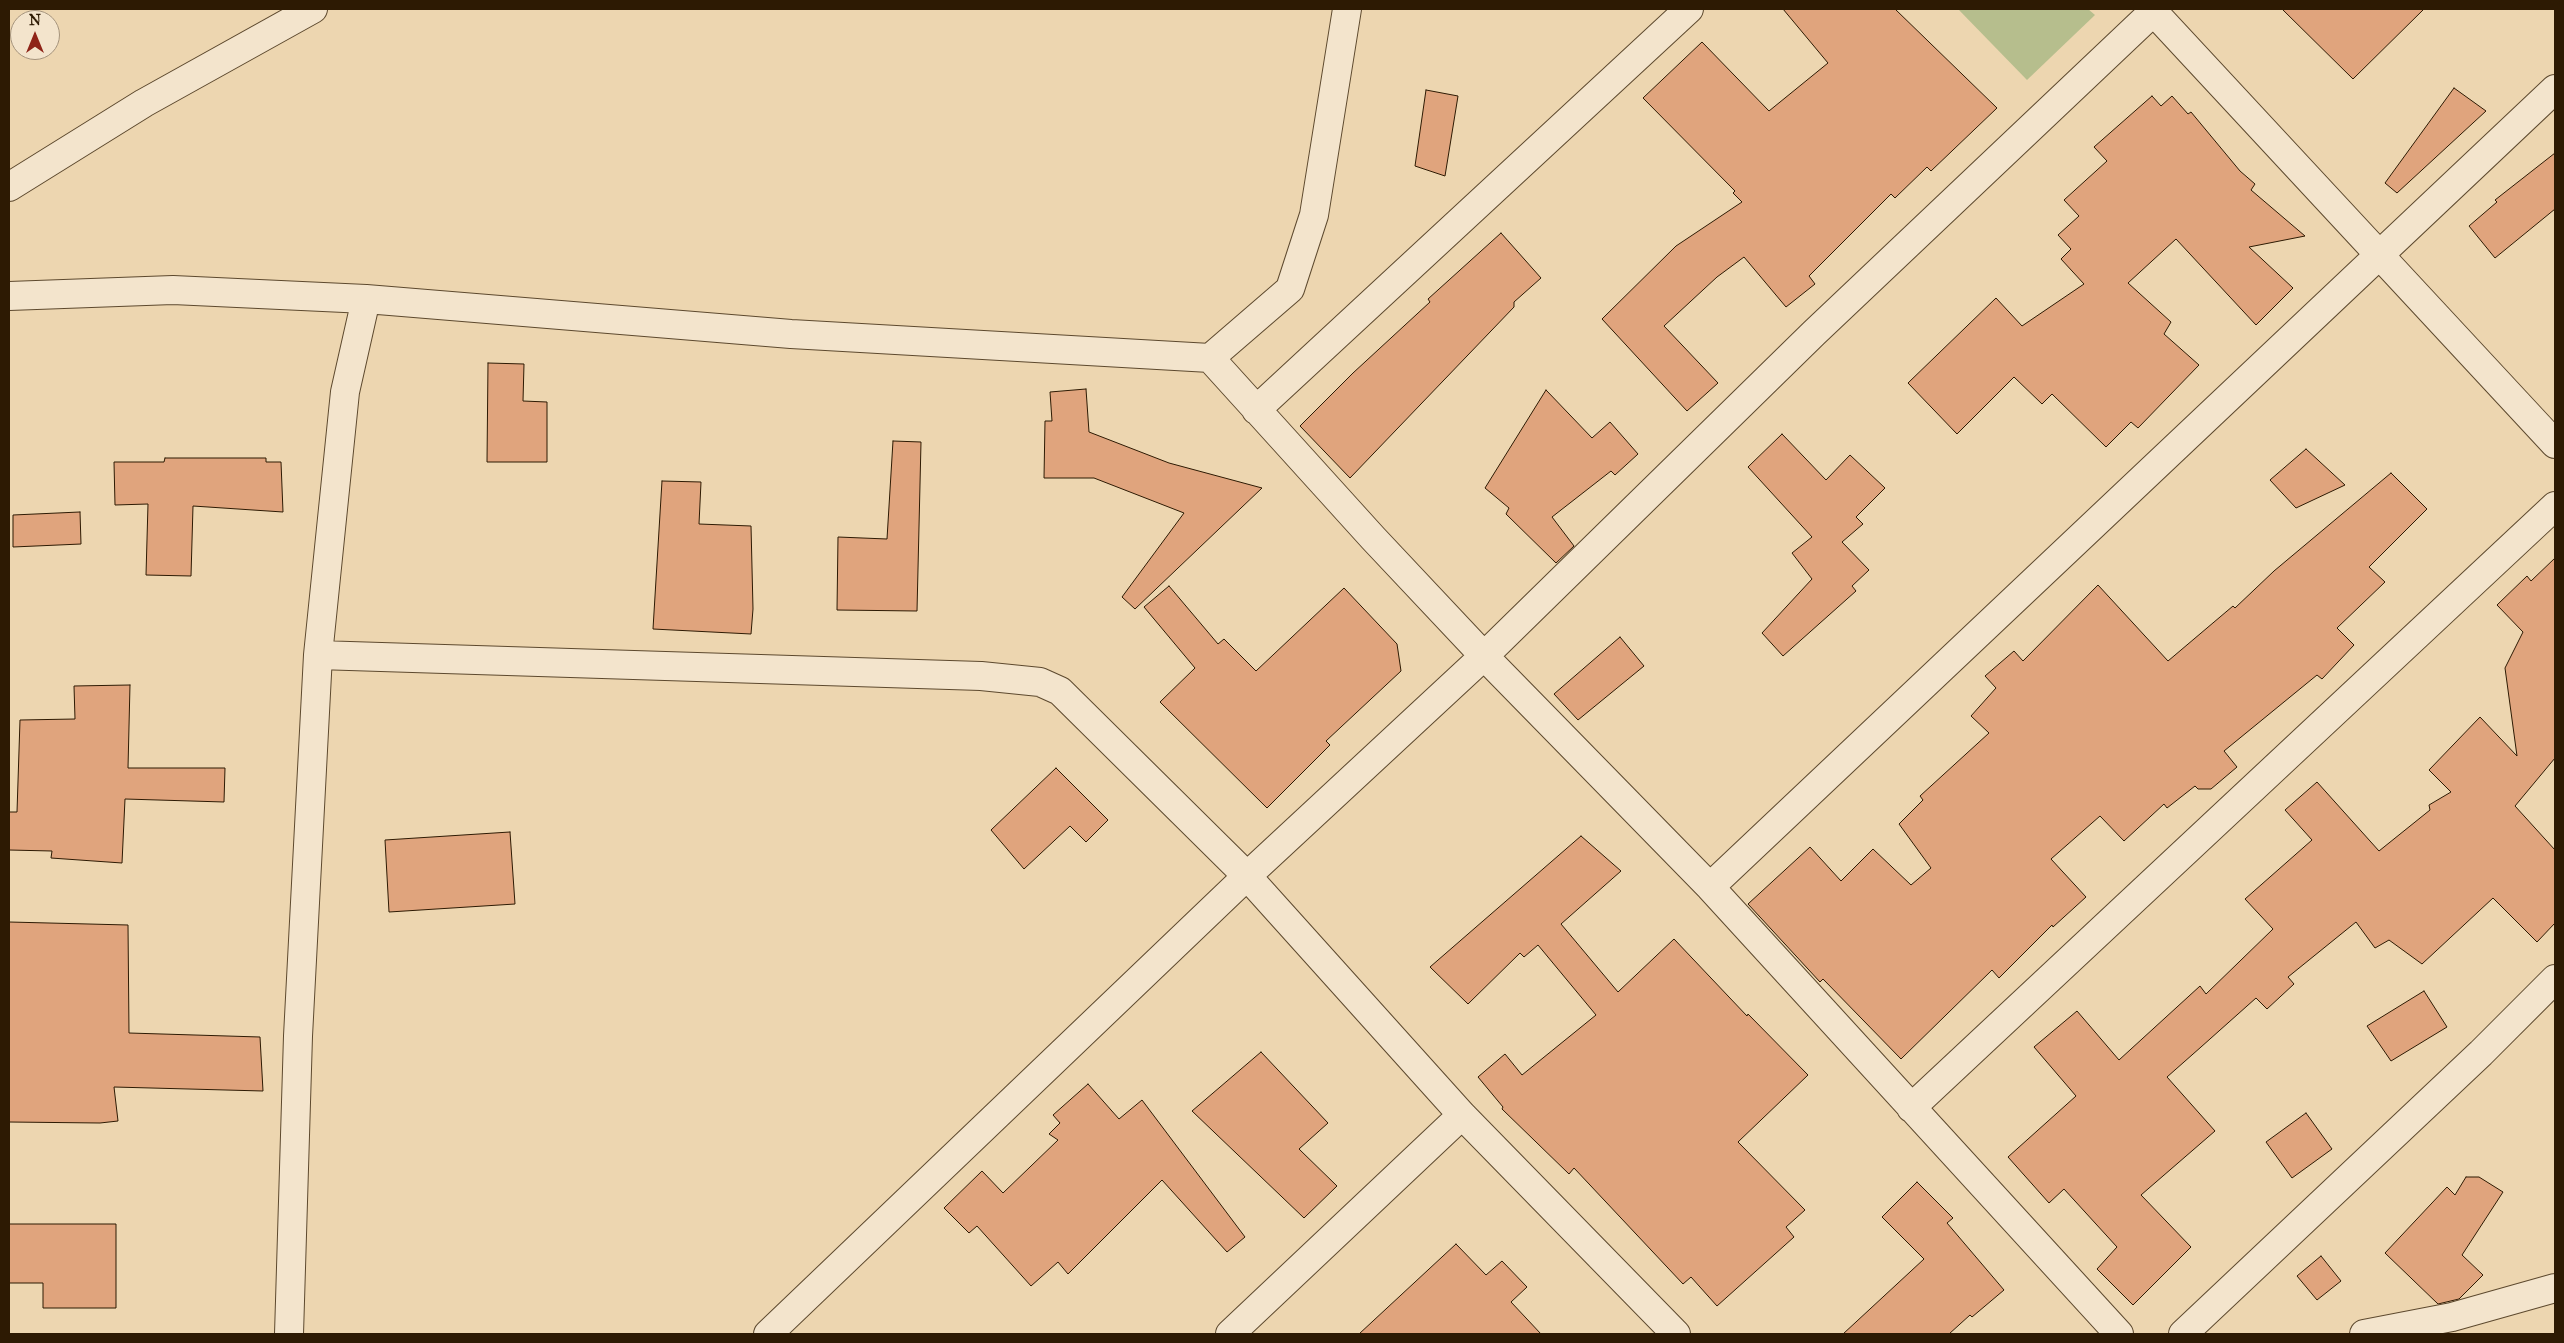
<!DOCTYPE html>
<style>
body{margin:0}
#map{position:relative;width:2564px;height:1343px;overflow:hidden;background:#edd6b0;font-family:"IM FELL Great Primer",serif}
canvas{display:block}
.frame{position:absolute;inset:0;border:10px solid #2d1a03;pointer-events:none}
.north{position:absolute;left:10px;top:10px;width:50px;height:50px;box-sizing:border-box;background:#f3e4cc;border:1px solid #a4937c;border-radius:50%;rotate:0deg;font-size:14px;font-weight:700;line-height:20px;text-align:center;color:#2d1a03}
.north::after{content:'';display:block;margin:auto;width:18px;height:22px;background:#8f2418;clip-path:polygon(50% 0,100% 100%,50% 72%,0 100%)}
</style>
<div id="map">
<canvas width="2564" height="1343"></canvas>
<div class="frame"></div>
<div class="north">N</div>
</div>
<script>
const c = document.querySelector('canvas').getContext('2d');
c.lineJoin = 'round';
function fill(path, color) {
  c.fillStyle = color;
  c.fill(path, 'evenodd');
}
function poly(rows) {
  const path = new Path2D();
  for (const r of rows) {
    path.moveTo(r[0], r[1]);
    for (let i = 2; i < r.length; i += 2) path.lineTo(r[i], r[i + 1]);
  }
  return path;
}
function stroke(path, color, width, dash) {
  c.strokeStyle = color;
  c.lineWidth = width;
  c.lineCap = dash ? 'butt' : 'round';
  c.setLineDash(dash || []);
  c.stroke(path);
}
fill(poly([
 [1958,9,2088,9,2095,15,2027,80]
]), '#b6be8d');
const building = poly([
 [1783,9,1895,9,1997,108,1931,171,1927,167,1895,198,1891,194,1809,276,1815,284,1786,307,1744,257,1717,277,1664,326,1718,383,1687,411,1602,319,1676,246,1742,202,1733,193,1735,191,1643,98,1702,42,1769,111,1828,63,1783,9],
 [2282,9,2424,9,2353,79,2282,9],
 [2454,88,2486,111,2397,193,2385,183,2454,88],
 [1426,90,1458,96,1445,176,1415,166,1426,90],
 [2152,96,2161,106,2172,96,2188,114,2191,112,2240,171,2255,184,2251,190,2305,236,2249,247,2293,288,2256,325,2176,239,2128,283,2171,322,2164,334,2199,365,2138,428,2131,422,2106,447,2052,394,2042,404,2014,377,1957,434,1908,383,1996,298,2022,326,2084,284,2061,259,2071,249,2058,235,2079,216,2064,200,2107,161,2094,147,2152,96],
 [2555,153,2555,209,2495,258,2469,226,2497,202,2495,200,2555,153],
 [1501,233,1541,278,1514,302,1514,307,1350,478,1300,426,1353,373,1430,302,1428,299,1501,233],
 [488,363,524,364,523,401,547,402,547,462,487,462,488,363],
 [1086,389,1089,432,1169,463,1262,488,1135,609,1122,597,1184,513,1094,478,1044,478,1045,421,1052,421,1050,392,1086,389],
 [1546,390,1592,438,1610,422,1638,454,1615,475,1611,471,1552,517,1574,546,1556,563,1506,514,1509,508,1485,488,1546,390],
 [1782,434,1826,480,1850,455,1885,488,1856,517,1863,524,1842,542,1869,570,1852,586,1856,591,1783,656,1762,633,1812,579,1792,553,1812,537,1748,467,1782,434],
 [893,441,921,442,917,611,837,610,838,537,887,539,893,441],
 [2306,449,2345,485,2296,508,2270,480,2306,449],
 [165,458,266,458,266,462,281,462,283,512,193,506,191,576,146,575,148,504,115,505,114,462,164,462,165,458],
 [2391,473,2427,509,2369,567,2385,582,2337,628,2354,645,2322,679,2317,675,2224,751,2237,767,2211,789,2198,789,2195,786,2167,808,2164,804,2124,841,2100,816,2051,859,2086,897,2053,927,2052,925,1999,978,1992,970,1901,1059,1823,979,1820,982,1748,904,1810,847,1841,881,1873,849,1911,885,1931,868,1899,824,1923,800,1920,796,1989,733,1971,716,1996,688,1985,676,2014,651,2023,661,2098,585,2168,661,2233,606,2235,608,2274,571,2391,473],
 [662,481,701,482,699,524,751,526,753,609,751,634,653,629,662,481],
 [80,512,81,544,13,547,13,515,80,512],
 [2555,558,2555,758,2515,806,2555,850,2555,923,2537,942,2493,898,2422,964,2389,940,2375,948,2356,922,2288,977,2294,984,2267,1009,2256,998,2201,1047,2167,1077,2215,1131,2141,1195,2191,1247,2133,1305,2097,1269,2117,1247,2064,1189,2049,1203,2008,1157,2076,1096,2034,1047,2077,1011,2119,1060,2200,986,2206,994,2273,929,2245,899,2312,840,2285,810,2317,782,2379,851,2430,810,2429,805,2451,792,2429,770,2480,717,2517,756,2505,668,2523,632,2497,605,2527,576,2531,581,2555,558],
 [1169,586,1218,644,1224,639,1256,671,1344,588,1397,644,1401,671,1326,741,1330,745,1267,808,1160,702,1195,668,1144,607,1169,586],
 [1620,637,1644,666,1578,720,1554,694,1620,637],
 [130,685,128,768,225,768,224,802,125,799,122,863,51,858,52,851,9,850,9,812,17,812,20,720,75,719,74,686,130,685],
 [1056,768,1108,820,1086,842,1070,826,1024,869,991,830,1056,768],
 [510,832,515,904,389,912,385,840,510,832],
 [1581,836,1621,871,1561,924,1618,992,1674,939,1747,1016,1748,1014,1808,1075,1738,1142,1805,1210,1786,1227,1794,1237,1717,1306,1691,1277,1683,1284,1574,1168,1569,1174,1502,1109,1503,1107,1478,1077,1505,1054,1522,1075,1596,1015,1538,945,1524,957,1520,953,1468,1004,1430,967,1581,836],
 [9,922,128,925,129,1033,260,1037,263,1091,114,1087,118,1121,100,1123,9,1122,9,922],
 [2424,991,2447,1027,2391,1061,2367,1026,2424,991],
 [1261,1052,1328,1123,1299,1149,1337,1186,1304,1218,1192,1111,1261,1052],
 [1088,1084,1119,1119,1142,1100,1245,1237,1227,1252,1162,1180,1068,1274,1058,1262,1031,1286,977,1226,969,1233,944,1208,982,1171,1003,1193,1058,1140,1049,1134,1060,1123,1053,1115,1088,1084],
 [2306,1113,2332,1149,2292,1178,2266,1142,2306,1113],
 [2466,1177,2479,1177,2503,1192,2462,1255,2483,1275,2459,1299,2438,1304,2385,1253,2447,1187,2455,1195,2466,1177],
 [1917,1182,1953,1218,1947,1223,2004,1290,1972,1317,1970,1315,1949,1334,1843,1334,1924,1259,1882,1217,1917,1182],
 [9,1224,116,1224,116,1308,43,1308,43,1283,9,1283,9,1224],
 [1456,1244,1486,1275,1502,1261,1527,1287,1511,1302,1541,1334,1359,1334,1456,1244],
 [2321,1256,2341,1281,2317,1300,2297,1276,2321,1256]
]);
fill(building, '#e0a47d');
stroke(building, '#2d1a03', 1);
const minor = poly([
 [2151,9,2555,444],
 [9,187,144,103,313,9],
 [9,296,173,290,366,299,791,334,1210,358,1290,289,1314,215,1347,9],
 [1210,358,1373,538,1484,656,1710,887,2119,1334],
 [1256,410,1689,9],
 [318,655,981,676,1040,682,1060,691,1247,876,1462,1115,1676,1334],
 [1710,887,2555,89],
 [1911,1108,2555,506],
 [289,1334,298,1036,318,655,345,392,366,299],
 [768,1334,1247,876,1484,656,1814,333,2153,12],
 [1230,1334,1462,1115],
 [2183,1334,2481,1053,2555,979],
 [2364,1334,2452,1317,2555,1288]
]);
stroke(minor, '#5d492e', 30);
stroke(minor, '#f3e4cc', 28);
</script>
